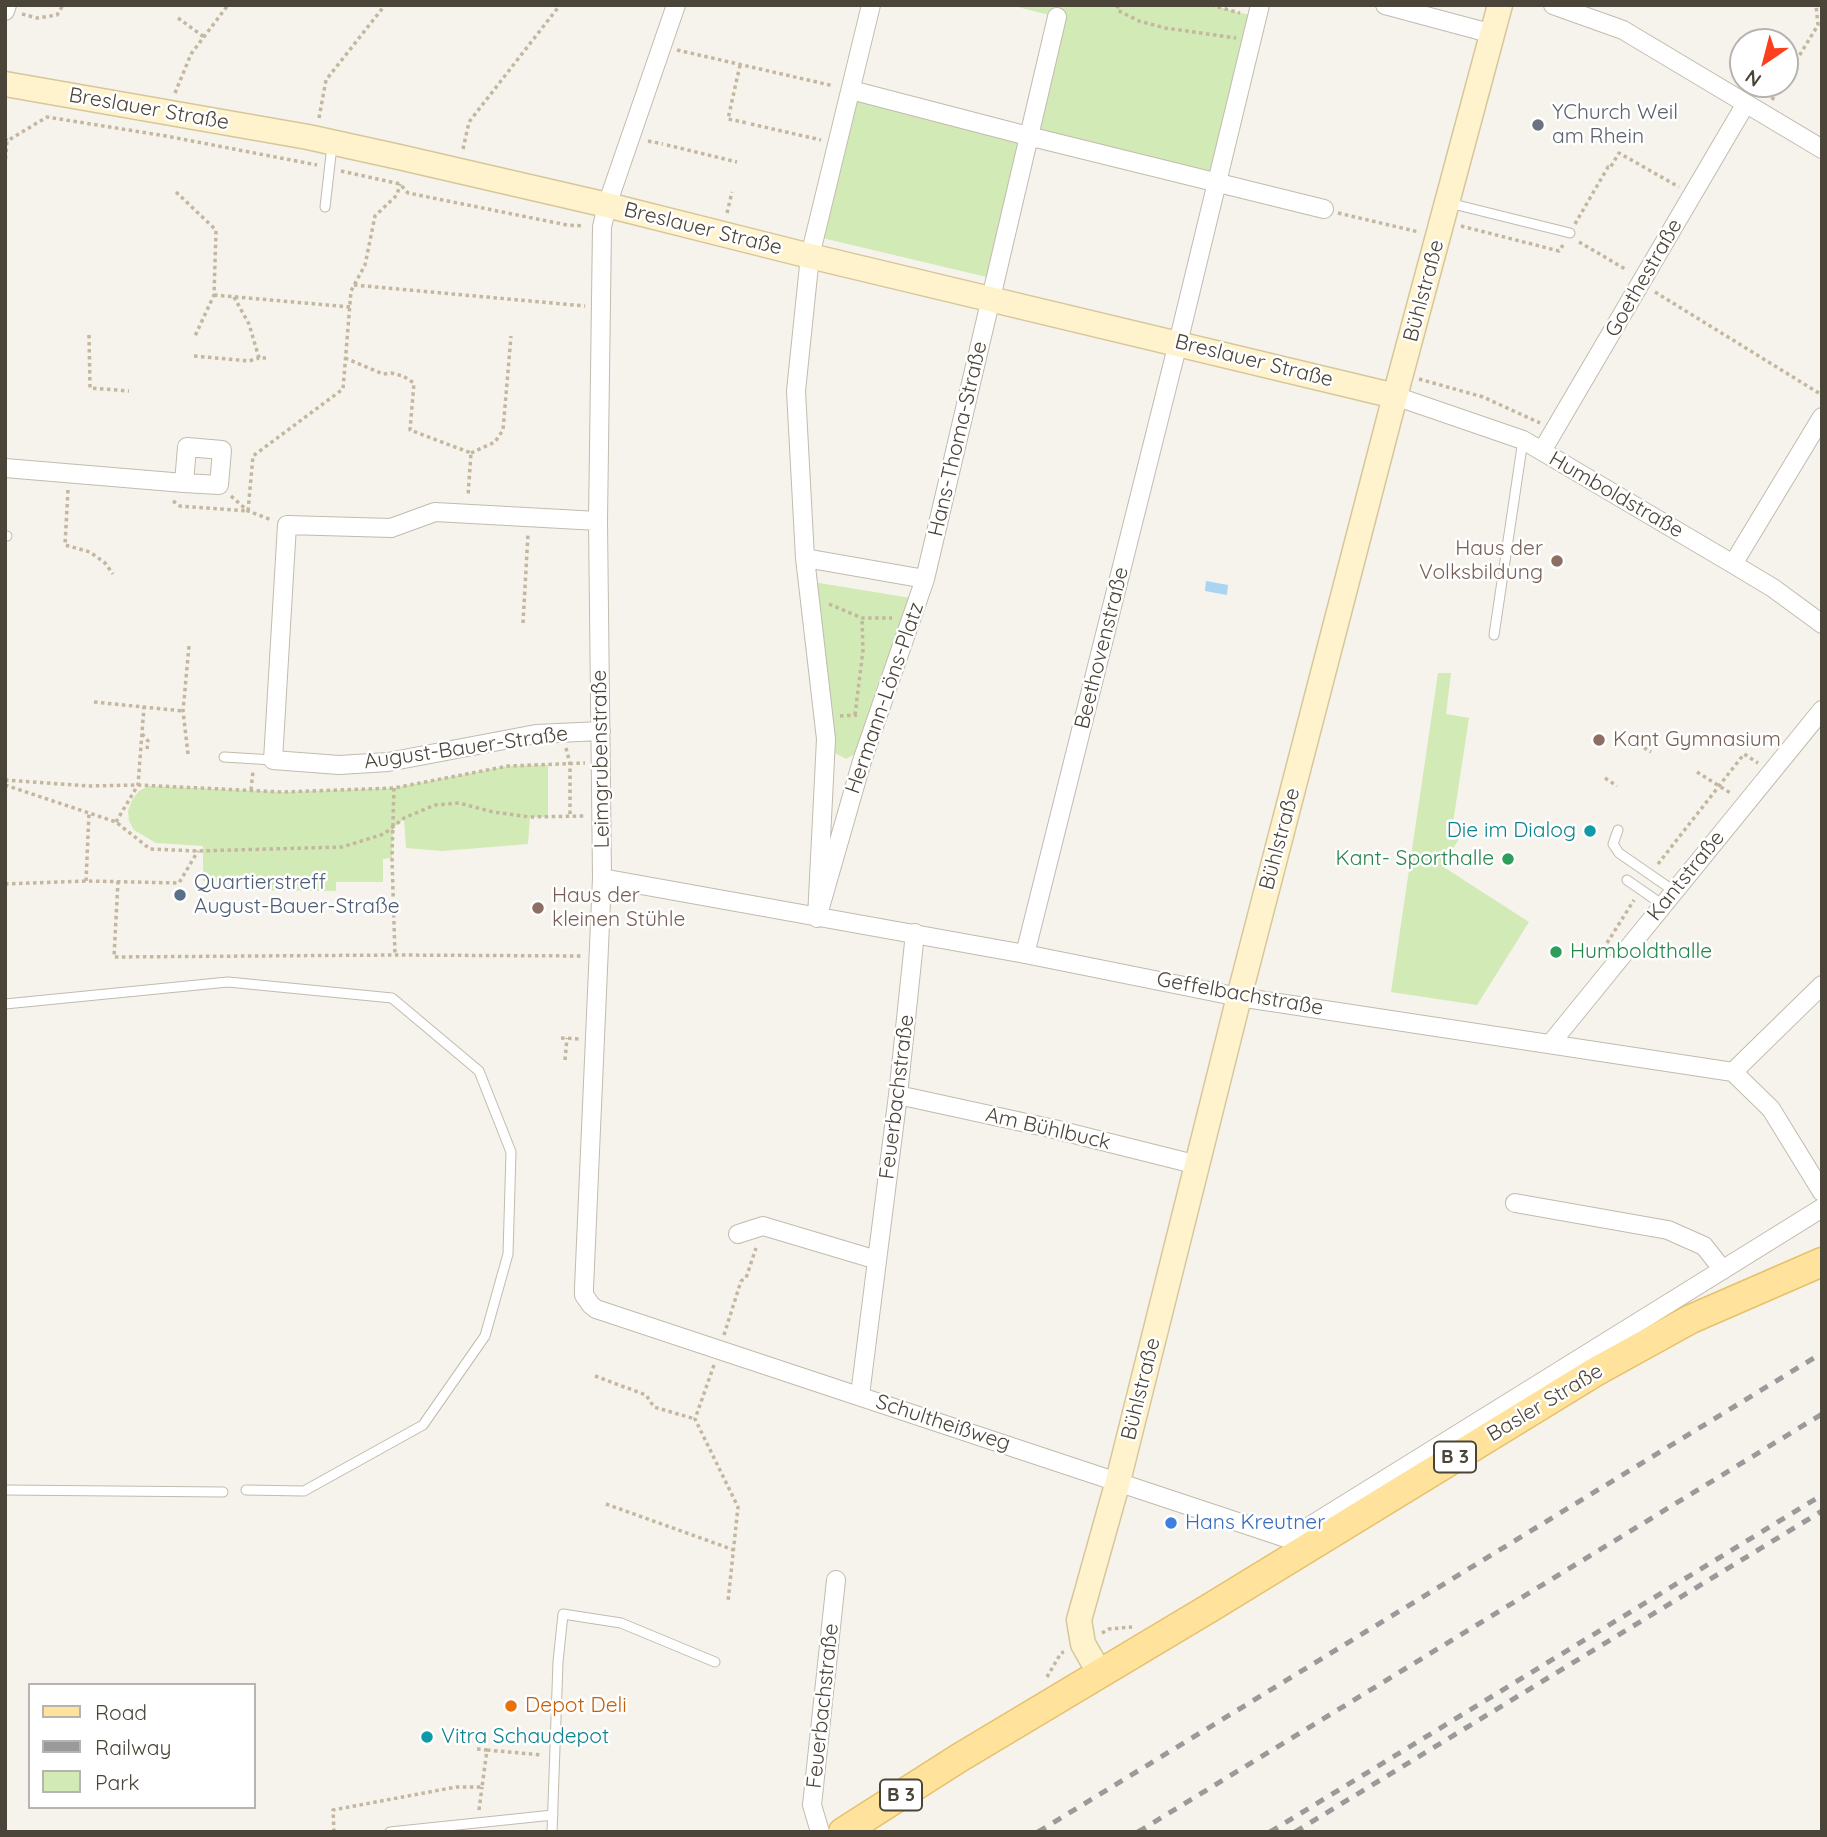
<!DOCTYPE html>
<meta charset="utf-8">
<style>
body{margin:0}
#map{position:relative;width:1827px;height:1837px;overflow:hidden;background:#f6f3ec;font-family:Quicksand,sans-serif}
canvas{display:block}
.frame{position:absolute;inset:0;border:7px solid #4b4439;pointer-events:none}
.legend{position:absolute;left:28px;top:1683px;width:228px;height:126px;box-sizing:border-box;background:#fff;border:2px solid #b7b4b0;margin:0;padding:9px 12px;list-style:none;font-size:21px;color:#4b4439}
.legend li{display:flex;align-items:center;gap:14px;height:35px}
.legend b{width:35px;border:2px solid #b7b4b0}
.north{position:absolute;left:1729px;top:28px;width:70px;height:70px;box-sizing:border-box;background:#fff;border:2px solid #b7b4b0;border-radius:50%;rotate:215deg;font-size:19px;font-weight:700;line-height:28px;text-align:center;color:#4b4439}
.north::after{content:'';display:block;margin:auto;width:24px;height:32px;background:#fc3f1d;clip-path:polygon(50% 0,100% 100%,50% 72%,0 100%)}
</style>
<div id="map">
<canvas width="1827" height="1837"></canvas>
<div class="frame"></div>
<ul class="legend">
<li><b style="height:9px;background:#ffe39c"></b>Road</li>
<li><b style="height:9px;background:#9a9a9a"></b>Railway</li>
<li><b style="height:19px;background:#d2eab5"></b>Park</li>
</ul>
<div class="north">N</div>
</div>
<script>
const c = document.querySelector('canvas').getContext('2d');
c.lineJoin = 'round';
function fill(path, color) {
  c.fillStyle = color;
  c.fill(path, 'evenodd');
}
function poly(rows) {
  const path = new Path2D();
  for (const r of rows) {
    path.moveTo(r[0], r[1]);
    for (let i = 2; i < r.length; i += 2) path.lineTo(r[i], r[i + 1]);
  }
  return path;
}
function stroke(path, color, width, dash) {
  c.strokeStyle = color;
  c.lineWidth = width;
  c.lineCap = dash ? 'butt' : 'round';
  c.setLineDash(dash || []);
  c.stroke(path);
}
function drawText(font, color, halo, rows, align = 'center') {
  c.font = font + ' Quicksand,sans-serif';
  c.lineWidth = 5;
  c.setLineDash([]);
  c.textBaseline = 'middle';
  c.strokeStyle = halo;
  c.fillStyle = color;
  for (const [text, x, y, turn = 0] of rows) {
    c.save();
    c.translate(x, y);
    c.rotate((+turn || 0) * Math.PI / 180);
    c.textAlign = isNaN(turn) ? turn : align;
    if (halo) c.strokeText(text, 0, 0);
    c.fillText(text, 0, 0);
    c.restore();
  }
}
fill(poly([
 [1010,5,1211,5,1257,17,1217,183,1028,136,995,279,814,236,851,90,1028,136,1057,17],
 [813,582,911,598,877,686,857,753,846,759,835,753,821,626],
 [1438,673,1451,673,1446,714,1469,718,1451,836,1459,839,1442,866,1529,922,1477,1005,1391,992],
 [548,765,548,817,530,817,528,844,442,851,406,848,404,819,393,828,392,858,383,859,383,882,336,882,336,891,248,890,247,882,203,881,203,846,156,843,134,830,129,821,128,811,132,800,139,791,148,786,283,792,394,788,508,766]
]), '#d2eab5');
fill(poly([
 [1206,581,1228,585,1227,595,1205,591]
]), '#a9d4f2');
const lane = poly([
 [1449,203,1570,233],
 [325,207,332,146],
 [5,536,7,536],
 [1494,635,1523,440],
 [224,757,273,760],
 [1618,830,1613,844,1619,853,1674,891],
 [1627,880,1663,905],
 [5,1004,228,982,392,998,479,1071,511,1152,508,1254,485,1336,423,1425,304,1491,246,1490],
 [5,1490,223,1492],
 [390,1832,553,1815],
 [552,1832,558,1662,563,1614,621,1623,715,1662]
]);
const street = poly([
 [676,5,607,205,602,227,598,521,602,878,584,1288,584,1295,591,1305,596,1309,1289,1539,1822,1208],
 [1385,5,1493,34],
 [1553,5,1623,30,1822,149],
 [5,11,7,5],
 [851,90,1028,136,1324,209],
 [1395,396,1523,440,1733,564,1773,588,1822,624],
 [1542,451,1745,105],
 [5,468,184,483,219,485,222,450,187,447,184,483],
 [598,521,435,512,391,528,287,525,273,760,339,765,388,762,536,734,601,731],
 [805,558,925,579,862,761,817,918,826,739,805,558],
 [805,558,796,391,810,256,871,5],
 [1733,564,1822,417],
 [925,579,1057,17],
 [602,878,1025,954,1239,997,1733,1072,1771,1109,1822,1192],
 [1025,954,1178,343,1260,5],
 [1551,1043,1822,710],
 [1733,1072,1822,985],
 [898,1095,1054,1129,1198,1165],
 [1515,1203,1668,1230,1704,1246,1723,1270],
 [738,1234,763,1226,877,1260],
 [860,1395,898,1095,915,933],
 [820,1832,812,1805,836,1580]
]);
const secondary = poly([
 [5,84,308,137,399,157,607,205,810,256,1395,396],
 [1099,1672,1083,1644,1079,1620,1118,1481,1239,997,1395,396,1500,5]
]);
const primary = poly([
 [843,1832,959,1758,1213,1606,1595,1372,1691,1319,1822,1262]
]);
stroke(lane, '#c2bbae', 11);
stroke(street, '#c2bbae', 20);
stroke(secondary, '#d6c79b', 27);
stroke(primary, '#e6c16a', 31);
stroke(poly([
 [1118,5,1117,10,1139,21,1165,28,1236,38],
 [1211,5,1240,13],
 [22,14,37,18,57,15,63,5],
 [178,18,204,37],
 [677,50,834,86],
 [740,65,728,119,747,123],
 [1785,79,1818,25,1816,5],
 [175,93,191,54,228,5],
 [1772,100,1782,84],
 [319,118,326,80,385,5],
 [751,124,821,140],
 [5,138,7,141,47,117,166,136,317,165],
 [648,141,663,144],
 [667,145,737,162],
 [463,149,469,122,560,5],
 [5,166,7,141],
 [341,171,400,184,408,193,567,225,584,226],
 [176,192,216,230,214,295,195,336],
 [727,213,732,192],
 [1338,213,1419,232],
 [1575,224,1608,167,1610,168,1619,153,1679,187],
 [1461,226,1559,251,1563,245],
 [1579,242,1627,270],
 [354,285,585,306],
 [1655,292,1822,395],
 [214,295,350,307],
 [234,297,249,324,259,358,266,358],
 [89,335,90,388,129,391],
 [194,356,249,361,259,358],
 [345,358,383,374,391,373,403,376,414,383,410,430,471,453,468,496],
 [1419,379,1483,397,1540,423],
 [471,453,495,442,503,430,511,336],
 [68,490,65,545,90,552,105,563,113,574],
 [231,496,248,511,272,520],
 [173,501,180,506,248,511,253,456,343,389,351,291,365,265,375,216,397,195,400,184],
 [829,604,862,618,892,618],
 [523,623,528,534],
 [94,702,183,711],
 [855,715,863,650,862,618],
 [840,716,857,715],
 [142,734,148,741,147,749],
 [1638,744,1651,752],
 [566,748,570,764,570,817],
 [188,754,183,711,189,646],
 [1697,772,1732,794],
 [1605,778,1617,786],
 [5,780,88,786,138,785,283,792,394,788,508,766,585,763],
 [5,785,116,822,150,849,198,851,342,847,384,834,404,818,435,805,459,803,493,812,530,817,585,816],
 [394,788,392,858,395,955],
 [251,790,253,771],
 [116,822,138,785,144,707],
 [1658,864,1744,754,1758,763],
 [86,881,89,813],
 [118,881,114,957,395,955,583,956],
 [5,884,86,881,179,883,198,851],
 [1607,943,1634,900],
 [561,1038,580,1039],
 [565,1060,567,1038],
 [724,1335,741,1281,746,1278,756,1248],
 [714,1365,695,1419,738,1507,728,1601],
 [595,1376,646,1395,654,1407,695,1419],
 [606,1504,734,1550],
 [1102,1633,1109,1629,1132,1627],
 [1047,1677,1061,1653,1064,1652],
 [487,1750,542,1755],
 [479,1810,482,1787],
 [334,1832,333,1810,456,1787,482,1787,487,1750,477,1749]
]), '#c4b79f', 3.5, [3.5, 3.5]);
stroke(lane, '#fff', 9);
stroke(street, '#fff', 18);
stroke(secondary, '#fff3cd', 24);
stroke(primary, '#ffe39c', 28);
stroke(poly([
 [1038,1832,1822,1353],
 [1138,1832,1822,1414],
 [1270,1832,1822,1495],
 [1295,1832,1822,1511]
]), '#9a9a9a', 5, [9, 9]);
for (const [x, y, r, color] of [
 [1538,125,7,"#6b7280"],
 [1557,561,7,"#8d6e63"],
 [1599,740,7,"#8d6e63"],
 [1590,831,7,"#0f9aa8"],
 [1508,859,7,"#2e9e5b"],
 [180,895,7,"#5c6f8a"],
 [538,908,7,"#8d6e63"],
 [1556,952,7,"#2e9e5b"],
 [1171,1523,7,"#3f7fe0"],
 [511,1706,7,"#e8710a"],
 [427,1737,7,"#0f9aa8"]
]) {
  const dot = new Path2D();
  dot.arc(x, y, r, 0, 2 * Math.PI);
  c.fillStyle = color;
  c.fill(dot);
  stroke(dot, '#fff', 2.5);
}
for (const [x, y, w] of [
 [1455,1457,42],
 [901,1795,42]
]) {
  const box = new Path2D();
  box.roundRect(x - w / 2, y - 15.5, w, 31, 5);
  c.fillStyle = '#fff';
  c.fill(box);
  stroke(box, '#4b4439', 2);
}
drawText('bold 19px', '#4b4439', null, [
 ["B 3",1455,1457],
 ["B 3",901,1795]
]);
drawText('21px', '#4b4439', '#fff', [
 ["Breslauer Straße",149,109,10],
 ["Breslauer Straße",703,229,14],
 ["Goethestraße",1644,278,-60],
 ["Bühlstraße",1424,291,-75],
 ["Breslauer Straße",1254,361,14],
 ["Hans-Thoma-Straße",958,439,-77],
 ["Humboldstraße",1616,495,30],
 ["Beethovenstraße",1102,648,-76],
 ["Hermann-Löns-Platz",885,698,-71],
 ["August-Bauer-Straße",466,748,-8],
 ["Leimgrubenstraße",601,759,-91],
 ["Bühlstraße",1280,839,-75],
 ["Kantstraße",1686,876,-51],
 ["Geffelbachstraße",1240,994,10],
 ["Feuerbachstraße",897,1097,-83],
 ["Am Bühlbuck",1048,1129,13],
 ["Bühlstraße",1141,1389,-76],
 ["Basler Straße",1545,1403,-31],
 ["Schultheißweg",943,1423,18],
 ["Feuerbachstraße",823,1706,-84]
]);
drawText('21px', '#5b616d', '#fff', [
 ["YChurch Weil",1552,113],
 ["am Rhein",1552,137]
], 'left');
drawText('21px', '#785e54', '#fff', [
 ["Haus der",1543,549,"right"],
 ["Volksbildung",1543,573,"right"],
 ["Kant Gymnasium",1613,740],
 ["Haus der",552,896],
 ["kleinen Stühle",552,920]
], 'left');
drawText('21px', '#0d838f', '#fff', [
 ["Die im Dialog",1576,831],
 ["Vitra Schaudepot",441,1737,"left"]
], 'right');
drawText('21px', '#27864d', '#fff', [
 ["Kant- Sporthalle",1494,859],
 ["Humboldthalle",1570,952,"left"]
], 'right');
drawText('21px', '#4e5e75', '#fff', [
 ["Quartierstreff",194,883],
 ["August-Bauer-Straße",194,907]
], 'left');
drawText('21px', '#366cbe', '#fff', [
 ["Hans Kreutner",1185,1523]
], 'left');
drawText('21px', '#c56008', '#fff', [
 ["Depot Deli",525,1706]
], 'left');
</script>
